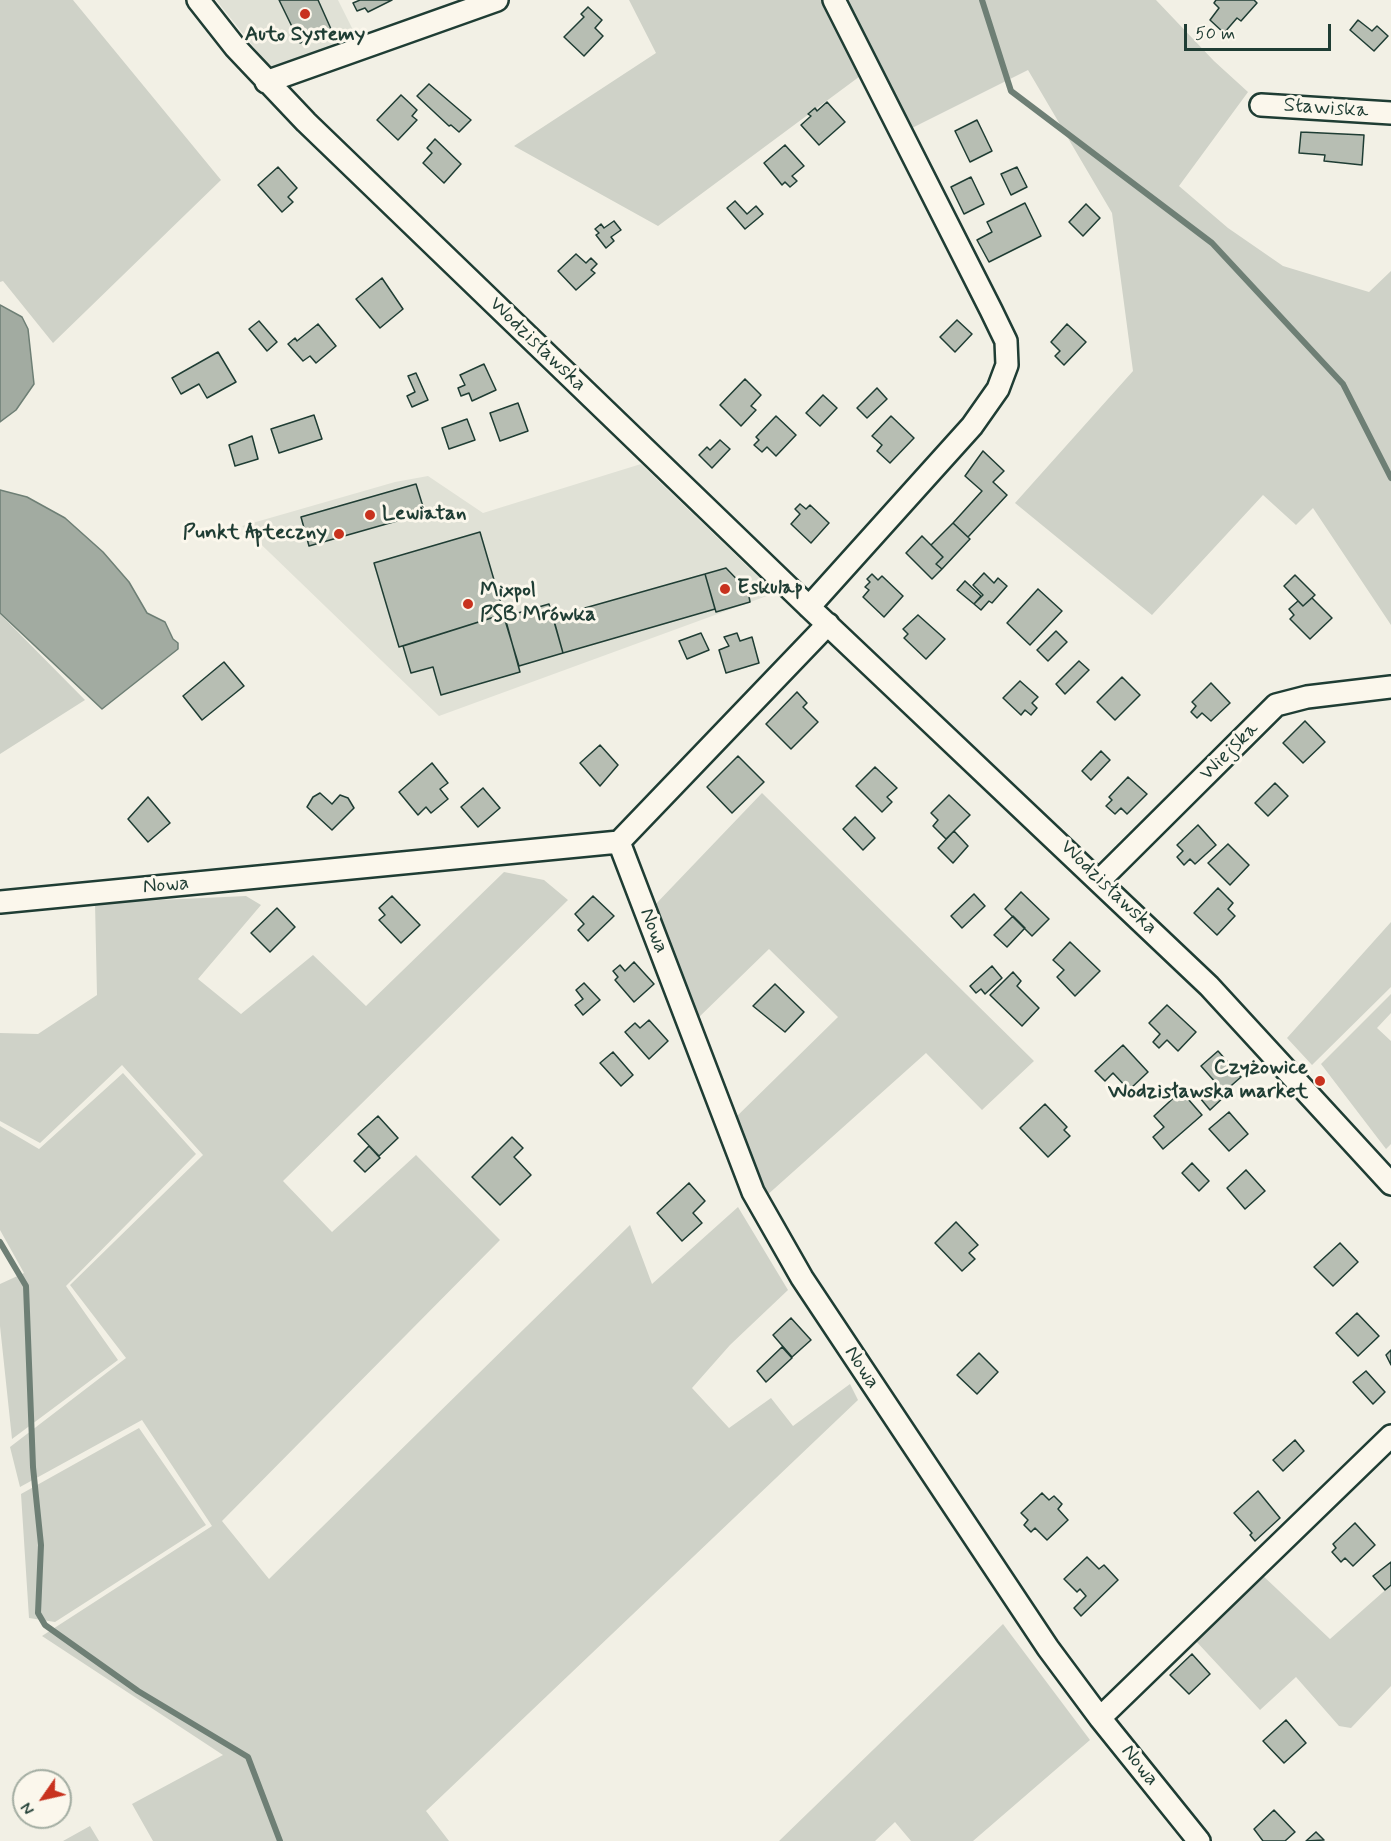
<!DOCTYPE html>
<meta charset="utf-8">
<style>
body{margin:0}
#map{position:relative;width:1391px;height:1841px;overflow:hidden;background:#f2f0e5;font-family:Mynerve,sans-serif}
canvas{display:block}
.north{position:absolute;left:12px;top:1769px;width:60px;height:60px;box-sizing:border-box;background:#fbf7ec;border:2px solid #a3ada2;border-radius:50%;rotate:236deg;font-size:16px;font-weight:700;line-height:24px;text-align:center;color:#1f3d34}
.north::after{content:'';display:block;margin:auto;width:21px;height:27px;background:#c8321e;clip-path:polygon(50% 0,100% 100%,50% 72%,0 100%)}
.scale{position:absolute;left:1184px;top:24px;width:147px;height:27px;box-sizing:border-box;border:3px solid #1f3d34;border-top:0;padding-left:8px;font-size:18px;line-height:21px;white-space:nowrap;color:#1f3d34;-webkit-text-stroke:4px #fbf7ec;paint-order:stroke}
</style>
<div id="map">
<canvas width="1391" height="1841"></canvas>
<div class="north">N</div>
<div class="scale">50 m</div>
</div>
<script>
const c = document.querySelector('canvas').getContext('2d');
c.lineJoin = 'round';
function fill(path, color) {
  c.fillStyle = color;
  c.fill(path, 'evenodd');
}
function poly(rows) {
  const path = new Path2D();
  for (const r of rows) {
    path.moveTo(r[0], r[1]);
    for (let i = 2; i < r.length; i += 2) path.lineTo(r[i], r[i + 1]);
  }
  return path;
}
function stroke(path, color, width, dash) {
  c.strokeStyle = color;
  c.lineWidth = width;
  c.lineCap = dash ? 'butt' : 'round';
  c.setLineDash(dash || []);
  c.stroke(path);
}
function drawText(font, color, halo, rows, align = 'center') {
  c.font = font + ' Mynerve,sans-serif';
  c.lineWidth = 6;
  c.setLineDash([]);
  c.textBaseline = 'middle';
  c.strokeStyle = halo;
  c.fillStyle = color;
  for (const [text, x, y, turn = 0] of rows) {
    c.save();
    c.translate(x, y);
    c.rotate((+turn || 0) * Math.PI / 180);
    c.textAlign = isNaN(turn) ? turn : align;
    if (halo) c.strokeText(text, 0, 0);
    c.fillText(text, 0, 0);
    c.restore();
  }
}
fill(poly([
 [216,0,338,0,359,42,284,67,269,66],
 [641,464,775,593,439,716,242,526,395,482,428,476,483,513]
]), '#e0e1d6');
fill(poly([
 [0,0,73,0,221,180,53,343,3,281,0,282],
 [629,0,1156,0,1214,61,1248,92,1179,186,1228,228,1283,266,1369,292,1391,271,1391,625,1313,508,1296,525,1263,495,1152,615,1015,503,1133,371,1112,213,1028,70,908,130,875,65,658,226,514,146,656,53],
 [0,614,85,700,0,754],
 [762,793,1034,1061,982,1110,926,1053,765,1197,733,1120,838,1017,769,949,696,1020,652,908],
 [504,872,544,880,568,900,283,1181,332,1232,416,1155,500,1240,222,1521,269,1579,630,1225,652,1284,738,1207,788,1290,730,1345,692,1388,729,1428,771,1398,793,1426,850,1384,858,1400,426,1811,449,1841,153,1841,132,1804,223,1755,42,1636,212,1526,142,1420,20,1487,10,1447,126,1358,70,1285,203,1155,122,1065,40,1143,0,1121,0,1033,38,1034,97,995,95,903,246,896,261,905,198,979,241,1014,313,955,366,1006],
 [1391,922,1391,987,1312,1065,1287,1038],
 [1391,994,1391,1013,1377,1028,1391,1041,1391,1144,1386,1149,1321,1064],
 [123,1073,196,1154,66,1286,118,1360,12,1439,0,1326,0,1284,24,1273,0,1230,0,1126,39,1149],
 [139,1428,206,1525,55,1622,29,1618,21,1494],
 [1260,1573,1330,1639,1391,1585,1391,1686,1351,1728,1339,1726,1296,1677,1260,1710,1194,1639],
 [1003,1624,1090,1740,973,1841,911,1841,895,1822,875,1841,779,1841],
 [90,1826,99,1841,63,1841]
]), '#cfd2c8');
const water = poly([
 [0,305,22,317,28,329,34,384,16,410,0,422,0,305],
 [0,490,27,497,65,518,103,552,129,582,147,613,165,622,173,639,178,643,178,649,102,709,0,613,0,490]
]);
fill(water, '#a2aba1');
stroke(water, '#6e7f75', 1.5);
stroke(poly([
 [982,0,1011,91,1212,243,1343,384,1391,478],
 [0,1242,26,1286,33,1467,41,1545,38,1613,45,1625,138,1691,248,1757,280,1841]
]), '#6e7f75', 6);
const building = poly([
 [279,0,318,0,331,29,300,43,279,0],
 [360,0,392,0,368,12,365,8,357,11,353,3,360,0],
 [1216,0,1254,0,1257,3,1241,21,1237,18,1224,33,1210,20,1219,8,1214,3,1216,0],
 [588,7,602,20,595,28,603,36,584,56,564,37,584,17,581,14,588,7],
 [1358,20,1372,31,1377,26,1388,36,1374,51,1350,30,1358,20],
 [429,84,471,120,459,132,451,125,449,126,417,96,429,84],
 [401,95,417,110,412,116,417,120,398,140,377,120,401,95],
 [827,102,845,122,819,145,801,125,811,116,808,114,815,108,817,111,827,102],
 [977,120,992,151,970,162,955,131,977,120],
 [1301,132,1364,135,1362,165,1324,161,1325,155,1299,153,1301,132],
 [435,139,461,164,444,183,423,163,432,153,427,148,435,139],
 [785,145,804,166,792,176,797,181,790,187,785,182,782,185,764,163,785,145],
 [278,167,297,188,288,197,293,202,282,212,258,185,278,167],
 [1017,167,1027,187,1011,195,1001,174,1017,167],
 [971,177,984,204,964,214,951,187,971,177],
 [735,201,747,214,756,206,763,214,745,229,727,208,735,201],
 [1025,203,1041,236,989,262,977,240,992,232,987,222,1025,203],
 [1086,204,1100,218,1083,236,1069,222,1086,204],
 [614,221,621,230,611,237,614,241,606,248,596,235,599,233,595,229,601,224,604,228,614,221],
 [576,254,586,263,591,258,597,264,591,270,595,273,576,290,558,271,576,254],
 [382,278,403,309,380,328,356,299,382,278],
 [957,320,972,334,955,352,940,337,957,320],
 [259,321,277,342,267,351,249,329,259,321],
 [318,324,336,346,316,363,310,356,303,361,288,344,295,338,297,341,318,324],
 [1067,324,1086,342,1064,365,1055,356,1060,351,1051,342,1067,324],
 [218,352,236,382,207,398,199,384,181,394,172,378,218,352],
 [484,364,496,390,472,401,469,393,461,396,458,388,465,385,460,375,484,364],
 [416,373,428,400,412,407,407,396,415,392,408,376,416,373],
 [745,379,761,395,751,406,756,410,741,426,720,405,745,379],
 [877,388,887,399,867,418,857,408,877,388],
 [823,395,837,408,820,426,806,413,823,395],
 [518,403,528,431,500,441,490,413,518,403],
 [314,415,322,439,279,453,271,429,314,415],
 [776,416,796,435,776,456,767,447,762,452,754,445,759,440,756,437,776,416],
 [891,416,914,438,890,463,877,451,882,445,872,436,891,416],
 [467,419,475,440,449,449,442,428,467,419],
 [252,436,258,459,235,466,229,445,252,436],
 [720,440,730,449,712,468,699,455,707,447,710,450,720,440],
 [983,451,1004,471,993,482,1007,495,968,537,953,523,982,491,965,476,983,451],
 [416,484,425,513,309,546,301,517,416,484],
 [800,504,806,509,810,505,829,523,811,543,791,524,800,514,795,509,800,504],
 [953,523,970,539,942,569,936,564,943,557,931,545,953,523],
 [480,532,504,614,399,647,374,563,480,532],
 [922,536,943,557,936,564,942,569,932,579,906,553,922,536],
 [726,568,748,591,750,602,716,612,705,574,726,568],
 [984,573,994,583,998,578,1007,586,992,603,989,601,981,610,974,604,983,595,973,585,984,573],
 [705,574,715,609,563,653,553,617,705,574],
 [872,574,878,580,882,576,903,596,884,617,863,597,869,590,865,587,870,582,867,579,872,574],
 [1295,575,1315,595,1303,606,1284,586,1295,575],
 [965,581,981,596,974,604,957,590,965,581],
 [1038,589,1062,611,1030,645,1007,623,1038,589],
 [1312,598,1332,618,1310,639,1290,619,1294,615,1289,609,1298,601,1303,606,1312,598],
 [549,604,563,653,519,666,504,617,549,604],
 [504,614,520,672,441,695,433,667,411,673,403,646,504,614],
 [918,615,945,639,926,659,904,638,908,634,903,629,918,615],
 [1056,631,1067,642,1048,661,1037,650,1056,631],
 [701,633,709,650,687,659,679,641,701,633],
 [737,633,740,641,752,637,759,663,726,673,719,650,729,646,724,637,737,633],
 [1079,661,1089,670,1065,694,1056,684,1079,661],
 [224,662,244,686,202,720,183,696,224,662],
 [1122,677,1140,695,1115,720,1097,702,1122,677],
 [1020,681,1038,697,1032,703,1037,708,1031,715,1025,710,1021,715,1003,698,1020,681],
 [1211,683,1230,703,1211,721,1202,713,1197,718,1191,712,1196,706,1192,702,1211,683],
 [797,692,807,703,803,707,818,722,791,749,766,724,797,692],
 [1305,721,1325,742,1303,763,1283,743,1305,721],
 [600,745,618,765,600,786,580,763,600,745],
 [1101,751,1110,760,1091,780,1082,771,1101,751],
 [738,756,764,782,732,813,707,787,738,756],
 [432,763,448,783,440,789,448,799,431,813,426,807,418,815,399,792,432,763],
 [875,767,897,788,887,797,892,802,882,812,856,786,875,767],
 [1128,777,1147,794,1127,814,1121,808,1115,814,1106,806,1112,800,1109,797,1128,777],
 [1275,783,1288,796,1268,816,1255,803,1275,783],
 [483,788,500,808,478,827,461,807,483,788],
 [320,793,332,804,340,795,348,798,354,808,332,830,307,807,313,797,320,793],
 [949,795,970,815,946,839,933,826,938,820,931,813,949,795],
 [148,797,170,823,148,842,128,819,148,797],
 [855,817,875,838,863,850,843,829,855,817],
 [1198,825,1216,845,1195,864,1190,859,1184,865,1177,857,1183,851,1177,845,1198,825],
 [954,831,968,846,953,863,938,848,954,831],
 [1228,844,1249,865,1230,885,1208,863,1228,844],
 [1218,888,1233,903,1228,909,1235,916,1217,935,1194,913,1218,888],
 [1021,892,1049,919,1032,936,1005,909,1021,892],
 [974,894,985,906,962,928,951,916,974,894],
 [392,896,420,925,401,943,379,920,385,915,379,908,392,896],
 [593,896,614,916,588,941,578,930,584,924,575,914,593,896],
 [277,908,295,927,270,952,251,933,277,908],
 [1013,916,1025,928,1007,947,994,935,1013,916],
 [1070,942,1100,971,1075,996,1057,977,1064,970,1053,960,1070,942],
 [634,962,654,984,634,1002,615,980,618,977,613,971,620,965,625,971,634,962],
 [992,966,1002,978,985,994,981,989,976,993,970,986,992,966],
 [1013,972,1021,981,1017,986,1039,1008,1022,1026,990,995,1013,972],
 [584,983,600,1000,583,1015,575,1005,583,999,576,990,584,983],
 [775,984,804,1012,785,1032,753,1006,775,984],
 [1167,1005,1196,1032,1178,1051,1167,1040,1159,1048,1153,1042,1160,1034,1149,1023,1167,1005],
 [649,1020,668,1041,649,1059,625,1032,635,1023,640,1028,649,1020],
 [1123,1045,1148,1072,1129,1090,1113,1073,1105,1081,1095,1071,1123,1045],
 [1218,1051,1241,1077,1224,1092,1201,1066,1218,1051],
 [613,1052,633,1075,621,1086,600,1063,613,1052],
 [1217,1084,1226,1095,1210,1110,1200,1098,1217,1084],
 [1181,1091,1202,1115,1163,1149,1153,1137,1164,1127,1154,1116,1181,1091],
 [1045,1104,1067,1127,1064,1130,1070,1136,1048,1157,1020,1128,1045,1104],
 [1229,1112,1248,1134,1229,1151,1209,1129,1229,1112],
 [378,1116,398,1138,379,1156,358,1134,378,1116],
 [512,1137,523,1148,514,1157,531,1175,500,1205,472,1177,512,1137],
 [369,1146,380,1158,365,1172,354,1161,369,1146],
 [1192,1163,1209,1181,1199,1191,1182,1173,1192,1163],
 [1246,1170,1265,1191,1245,1209,1227,1188,1246,1170],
 [689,1183,705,1201,693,1213,702,1223,682,1241,657,1213,689,1183],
 [956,1222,978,1245,969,1253,975,1259,962,1271,935,1243,956,1222],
 [1340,1243,1358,1262,1333,1286,1314,1267,1340,1243],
 [1357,1313,1379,1336,1358,1356,1336,1333,1357,1313],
 [791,1318,811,1340,792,1357,773,1335,791,1318],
 [782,1347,792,1358,766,1382,757,1371,782,1347],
 [1391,1350,1391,1365,1386,1355,1391,1350],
 [979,1353,998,1372,977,1394,957,1375,979,1353],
 [1366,1371,1385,1392,1373,1404,1353,1382,1366,1371],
 [1295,1440,1304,1451,1283,1471,1273,1460,1295,1440],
 [1258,1491,1280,1518,1255,1541,1250,1535,1252,1533,1234,1513,1258,1491],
 [1042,1493,1049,1500,1054,1496,1062,1504,1058,1509,1068,1520,1047,1540,1035,1528,1031,1532,1024,1525,1028,1520,1021,1513,1042,1493],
 [1355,1523,1375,1545,1353,1566,1345,1558,1341,1562,1332,1552,1336,1548,1333,1544,1355,1523],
 [1087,1557,1099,1569,1104,1565,1118,1580,1081,1616,1074,1608,1086,1596,1080,1589,1077,1592,1064,1579,1087,1557],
 [1391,1562,1391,1585,1385,1590,1373,1576,1391,1562],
 [1192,1654,1210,1674,1189,1694,1170,1675,1192,1654],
 [1286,1720,1306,1743,1284,1763,1263,1741,1286,1720],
 [1274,1810,1295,1832,1285,1841,1263,1841,1254,1829,1274,1810],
 [1316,1832,1324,1840,1306,1841,1316,1832]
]);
fill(building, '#b7beb3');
stroke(building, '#1f3d34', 1.5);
const minor = poly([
 [198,0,235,47,306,122,809,607,1209,986,1391,1184],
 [266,82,497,0],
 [1261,105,1391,113],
 [809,607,972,426,998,389,1007,365,1006,341,991,310,834,0],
 [828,624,619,842,753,1192,802,1278,1048,1648,1100,1718,1199,1841],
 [1100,880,1276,705,1307,697,1391,687],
 [0,902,619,842],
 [1100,1718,1391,1436]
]);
stroke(minor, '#1f3d34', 26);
stroke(minor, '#fbf7ec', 21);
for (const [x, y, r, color] of [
 [305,14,6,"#c8321e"],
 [370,515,6,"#c8321e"],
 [339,534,6,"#c8321e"],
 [725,589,6,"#c8321e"],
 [468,604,6,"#c8321e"],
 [1320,1081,6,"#c8321e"]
]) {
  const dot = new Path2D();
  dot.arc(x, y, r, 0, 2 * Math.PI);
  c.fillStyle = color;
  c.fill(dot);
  stroke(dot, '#fbf7ec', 2);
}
drawText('bold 21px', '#1f3d34', '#fbf7ec', [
 ["Auto Systemy",305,36,"center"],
 ["Lewiatan",382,515],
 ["Punkt Apteczny",327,534,"right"],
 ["Eskulap",737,589],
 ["Mixpol",480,592],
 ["PSB Mrówka",480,616],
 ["Czyżowice",1308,1069,"right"],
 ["Wodzisławska market",1308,1093,"right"]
], 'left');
drawText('21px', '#1f3d34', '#fbf7ec', [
 ["Stawiska",1326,109,4],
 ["Wodzisławska",537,345,44],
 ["Wiejska",1230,752,-45],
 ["Nowa",166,886,-5],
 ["Wodzisławska",1108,888,44],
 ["Nowa",653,931,69],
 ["Nowa",861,1368,56],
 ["Nowa",1139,1766,51]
]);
</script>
